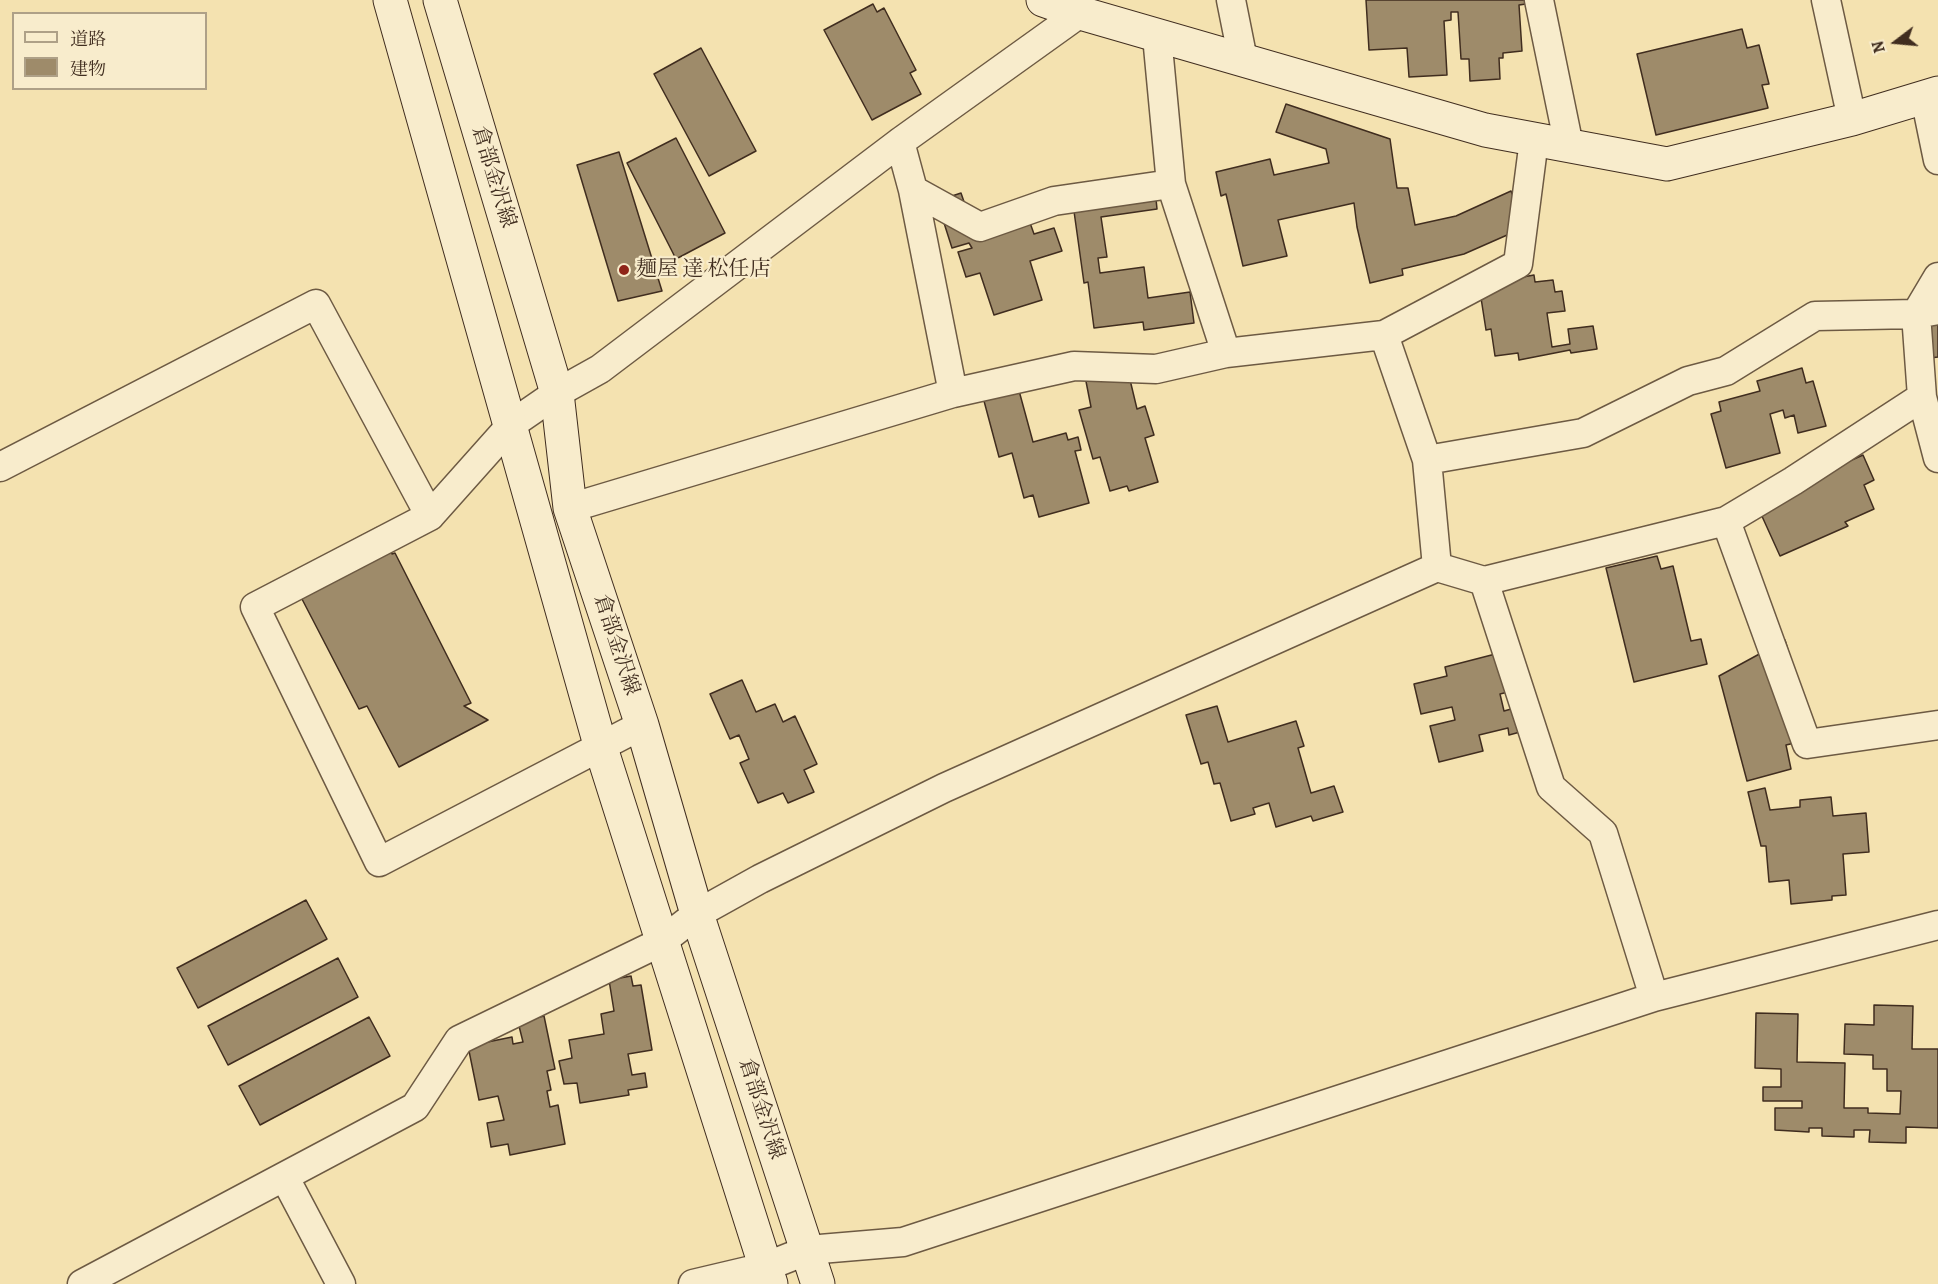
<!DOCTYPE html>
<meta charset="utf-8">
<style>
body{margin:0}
#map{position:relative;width:1938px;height:1284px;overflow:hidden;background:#f4e2b0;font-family:Alegreya,"Noto Serif JP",serif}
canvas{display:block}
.legend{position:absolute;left:12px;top:12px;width:195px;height:78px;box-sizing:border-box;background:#f8eccc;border:2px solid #aea087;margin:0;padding:8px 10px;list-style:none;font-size:18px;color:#402d1f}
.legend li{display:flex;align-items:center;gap:12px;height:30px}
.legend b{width:30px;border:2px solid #aea087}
.north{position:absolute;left:1866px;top:12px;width:60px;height:60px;-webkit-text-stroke:4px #f8eccc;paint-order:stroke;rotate:254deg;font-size:16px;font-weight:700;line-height:24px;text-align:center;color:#402d1f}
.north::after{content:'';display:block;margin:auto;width:21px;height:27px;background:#402d1f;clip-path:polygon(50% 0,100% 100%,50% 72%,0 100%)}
</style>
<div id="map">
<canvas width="1938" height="1284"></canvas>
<ul class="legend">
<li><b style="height:8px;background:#f8eccc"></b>道路</li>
<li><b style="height:16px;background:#9e8b6a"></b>建物</li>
</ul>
<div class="north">N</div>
</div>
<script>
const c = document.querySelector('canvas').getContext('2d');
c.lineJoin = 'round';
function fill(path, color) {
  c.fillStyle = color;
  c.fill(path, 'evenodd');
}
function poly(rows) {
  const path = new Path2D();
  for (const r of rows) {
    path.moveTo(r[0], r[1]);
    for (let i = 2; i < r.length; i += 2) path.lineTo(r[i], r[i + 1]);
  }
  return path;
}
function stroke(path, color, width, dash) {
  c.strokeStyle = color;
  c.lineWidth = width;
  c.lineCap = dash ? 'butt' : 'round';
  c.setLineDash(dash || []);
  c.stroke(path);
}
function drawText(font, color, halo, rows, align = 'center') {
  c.font = font + ' Alegreya,"Noto Serif JP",serif';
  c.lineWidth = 4.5;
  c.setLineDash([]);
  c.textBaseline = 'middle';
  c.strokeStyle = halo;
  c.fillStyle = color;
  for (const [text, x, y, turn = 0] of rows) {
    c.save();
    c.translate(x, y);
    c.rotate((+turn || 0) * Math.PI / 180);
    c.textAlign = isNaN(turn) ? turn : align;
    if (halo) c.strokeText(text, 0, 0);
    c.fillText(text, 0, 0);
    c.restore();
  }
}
const building = poly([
 [1366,0,1526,0,1526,4,1519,5,1522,51,1503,53,1503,58,1499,58,1500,79,1470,81,1469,59,1461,59,1458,12,1451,12,1451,20,1444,21,1447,75,1409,77,1407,48,1369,50,1366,0],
 [873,4,877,12,884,8,916,70,910,73,921,94,872,120,824,30,873,4],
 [1742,29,1747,48,1759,45,1769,84,1762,85,1768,108,1656,135,1637,54,1742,29],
 [701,48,756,151,709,176,654,74,701,48],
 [1286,104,1390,139,1397,188,1408,188,1415,225,1456,216,1511,191,1522,219,1514,232,1464,254,1402,269,1403,275,1370,283,1357,227,1354,203,1278,220,1287,256,1243,266,1226,194,1221,196,1216,172,1270,159,1274,175,1329,163,1326,149,1276,132,1286,104],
 [676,138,725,233,676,259,627,163,676,138],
 [619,152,662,291,618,301,577,165,619,152],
 [961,193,976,237,1029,220,1034,234,1054,228,1062,251,1030,261,1042,300,994,315,980,273,966,277,958,252,972,248,969,243,952,248,937,201,961,193],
 [1072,197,1156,199,1157,209,1101,217,1107,257,1098,258,1100,273,1144,267,1148,298,1190,292,1194,323,1144,330,1143,322,1094,328,1088,282,1084,283,1072,197],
 [1534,275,1535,282,1553,280,1555,292,1562,291,1565,311,1547,313,1552,347,1570,344,1568,329,1593,326,1597,349,1571,353,1570,350,1519,360,1518,353,1495,356,1491,329,1486,330,1479,285,1534,275],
 [1938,324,1938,357,1930,358,1926,325,1938,324],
 [1126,363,1137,409,1145,406,1154,435,1145,438,1158,482,1129,491,1127,486,1110,491,1100,457,1093,459,1079,410,1091,407,1083,366,1126,363],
 [1802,368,1806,383,1813,381,1826,426,1798,433,1794,415,1785,418,1783,410,1770,414,1780,453,1726,468,1711,414,1721,411,1719,402,1760,391,1757,381,1802,368],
 [1015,376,1033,442,1066,433,1068,440,1078,437,1081,450,1075,451,1089,503,1039,517,1033,495,1024,498,1012,453,999,457,980,386,1015,376],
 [1863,455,1874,480,1864,485,1874,509,1845,522,1848,526,1780,556,1756,503,1863,455],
 [378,527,392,554,395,553,471,703,464,706,488,720,399,767,367,706,359,709,289,574,378,527],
 [1657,556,1661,569,1673,566,1691,641,1701,639,1707,664,1634,682,1606,568,1657,556],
 [1785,640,1801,693,1799,742,1786,745,1791,769,1747,781,1719,676,1785,640],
 [1507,651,1516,690,1500,694,1504,711,1529,704,1535,728,1509,735,1508,728,1479,735,1483,751,1439,762,1430,726,1455,720,1452,707,1421,714,1414,684,1447,676,1445,667,1507,651],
 [742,680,756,712,775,704,783,722,795,716,817,764,804,770,814,792,788,803,783,793,758,803,740,763,749,759,739,735,730,739,710,694,742,680],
 [1217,706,1228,742,1296,721,1304,746,1298,748,1311,793,1334,786,1343,812,1313,821,1311,816,1276,827,1269,803,1253,808,1255,814,1231,821,1220,783,1214,784,1208,762,1201,764,1186,715,1217,706],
 [1765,788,1770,810,1800,807,1800,800,1831,797,1833,816,1866,813,1869,852,1843,854,1846,895,1832,896,1832,900,1791,904,1789,880,1769,882,1766,846,1761,846,1748,792,1765,788],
 [306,900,327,939,198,1008,177,968,306,900],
 [338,958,358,997,228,1065,208,1026,338,958],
 [631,976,633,986,641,985,652,1050,628,1054,632,1075,645,1073,647,1087,628,1090,629,1095,580,1103,577,1083,564,1084,559,1061,572,1058,569,1040,604,1034,601,1014,614,1011,609,980,631,976],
 [1874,1005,1913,1006,1912,1049,1938,1049,1938,1128,1906,1127,1906,1143,1869,1142,1870,1130,1854,1130,1854,1137,1822,1136,1822,1128,1809,1128,1809,1132,1775,1130,1775,1108,1802,1108,1802,1101,1763,1101,1763,1087,1781,1087,1781,1069,1755,1068,1756,1013,1798,1014,1797,1062,1845,1063,1844,1108,1868,1108,1868,1113,1900,1114,1901,1091,1887,1091,1887,1069,1873,1069,1873,1055,1844,1054,1845,1024,1874,1025,1874,1005],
 [544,1016,555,1069,547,1071,551,1090,547,1091,550,1107,558,1105,565,1144,510,1155,508,1144,491,1147,487,1123,504,1120,498,1096,479,1100,468,1046,512,1037,513,1044,523,1042,518,1022,544,1016],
 [369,1017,390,1056,260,1125,239,1086,369,1017]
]);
fill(building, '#9e8b6a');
stroke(building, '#402d1f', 1.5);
const street = poly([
 [1231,0,1243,60],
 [1539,0,1569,146],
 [1826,0,1852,119],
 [1157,36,1171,184,1226,353],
 [1925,97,1938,160],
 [900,142,913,190,953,393],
 [913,190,980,227,1054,201,1171,184],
 [1922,397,1938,458],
 [1427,460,1583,433,1688,381,1726,371,1815,316,1916,314,1938,277],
 [0,467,316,304,430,516,512,424,557,393,600,369,900,142,1080,13],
 [570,508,953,393,1074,366,1156,369,1226,353,1384,335],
 [430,516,255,607,379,862,642,725],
 [1726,521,1807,744,1938,725],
 [1437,567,1484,581,1551,787,1603,833,1654,997],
 [1484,581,1726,521,1793,481,1922,397,1916,314,1938,310],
 [285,1178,341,1284],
 [82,1284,415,1107,459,1040,661,942,697,914,760,879,944,788,1437,567,1427,460,1384,335,1518,264,1534,140],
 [693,1284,765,1267,808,1250,903,1242,1654,997,1938,925]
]);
const secondary = poly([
 [390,0,601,748,771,1284],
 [440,0,557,393,570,508,642,725,697,914,818,1284],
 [1043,0,1080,13,1485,130,1667,164,1852,119,1938,93]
]);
stroke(street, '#6d5a43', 31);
stroke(secondary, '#402d1f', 35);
stroke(street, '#f8eccc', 28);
stroke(secondary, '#f8eccc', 33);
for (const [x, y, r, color] of [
 [624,270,6,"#8f2418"]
]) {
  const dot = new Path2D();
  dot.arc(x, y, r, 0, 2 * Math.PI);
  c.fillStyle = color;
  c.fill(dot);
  stroke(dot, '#f8eccc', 2);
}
drawText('21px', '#402d1f', '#f8eccc', [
 ["倉部金沢線",493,177,73],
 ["倉部金沢線",616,645,72],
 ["倉部金沢線",761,1109,72]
]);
drawText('21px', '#402d1f', '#f8eccc', [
 ["麺屋 達 松任店",636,270]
], 'left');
</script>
